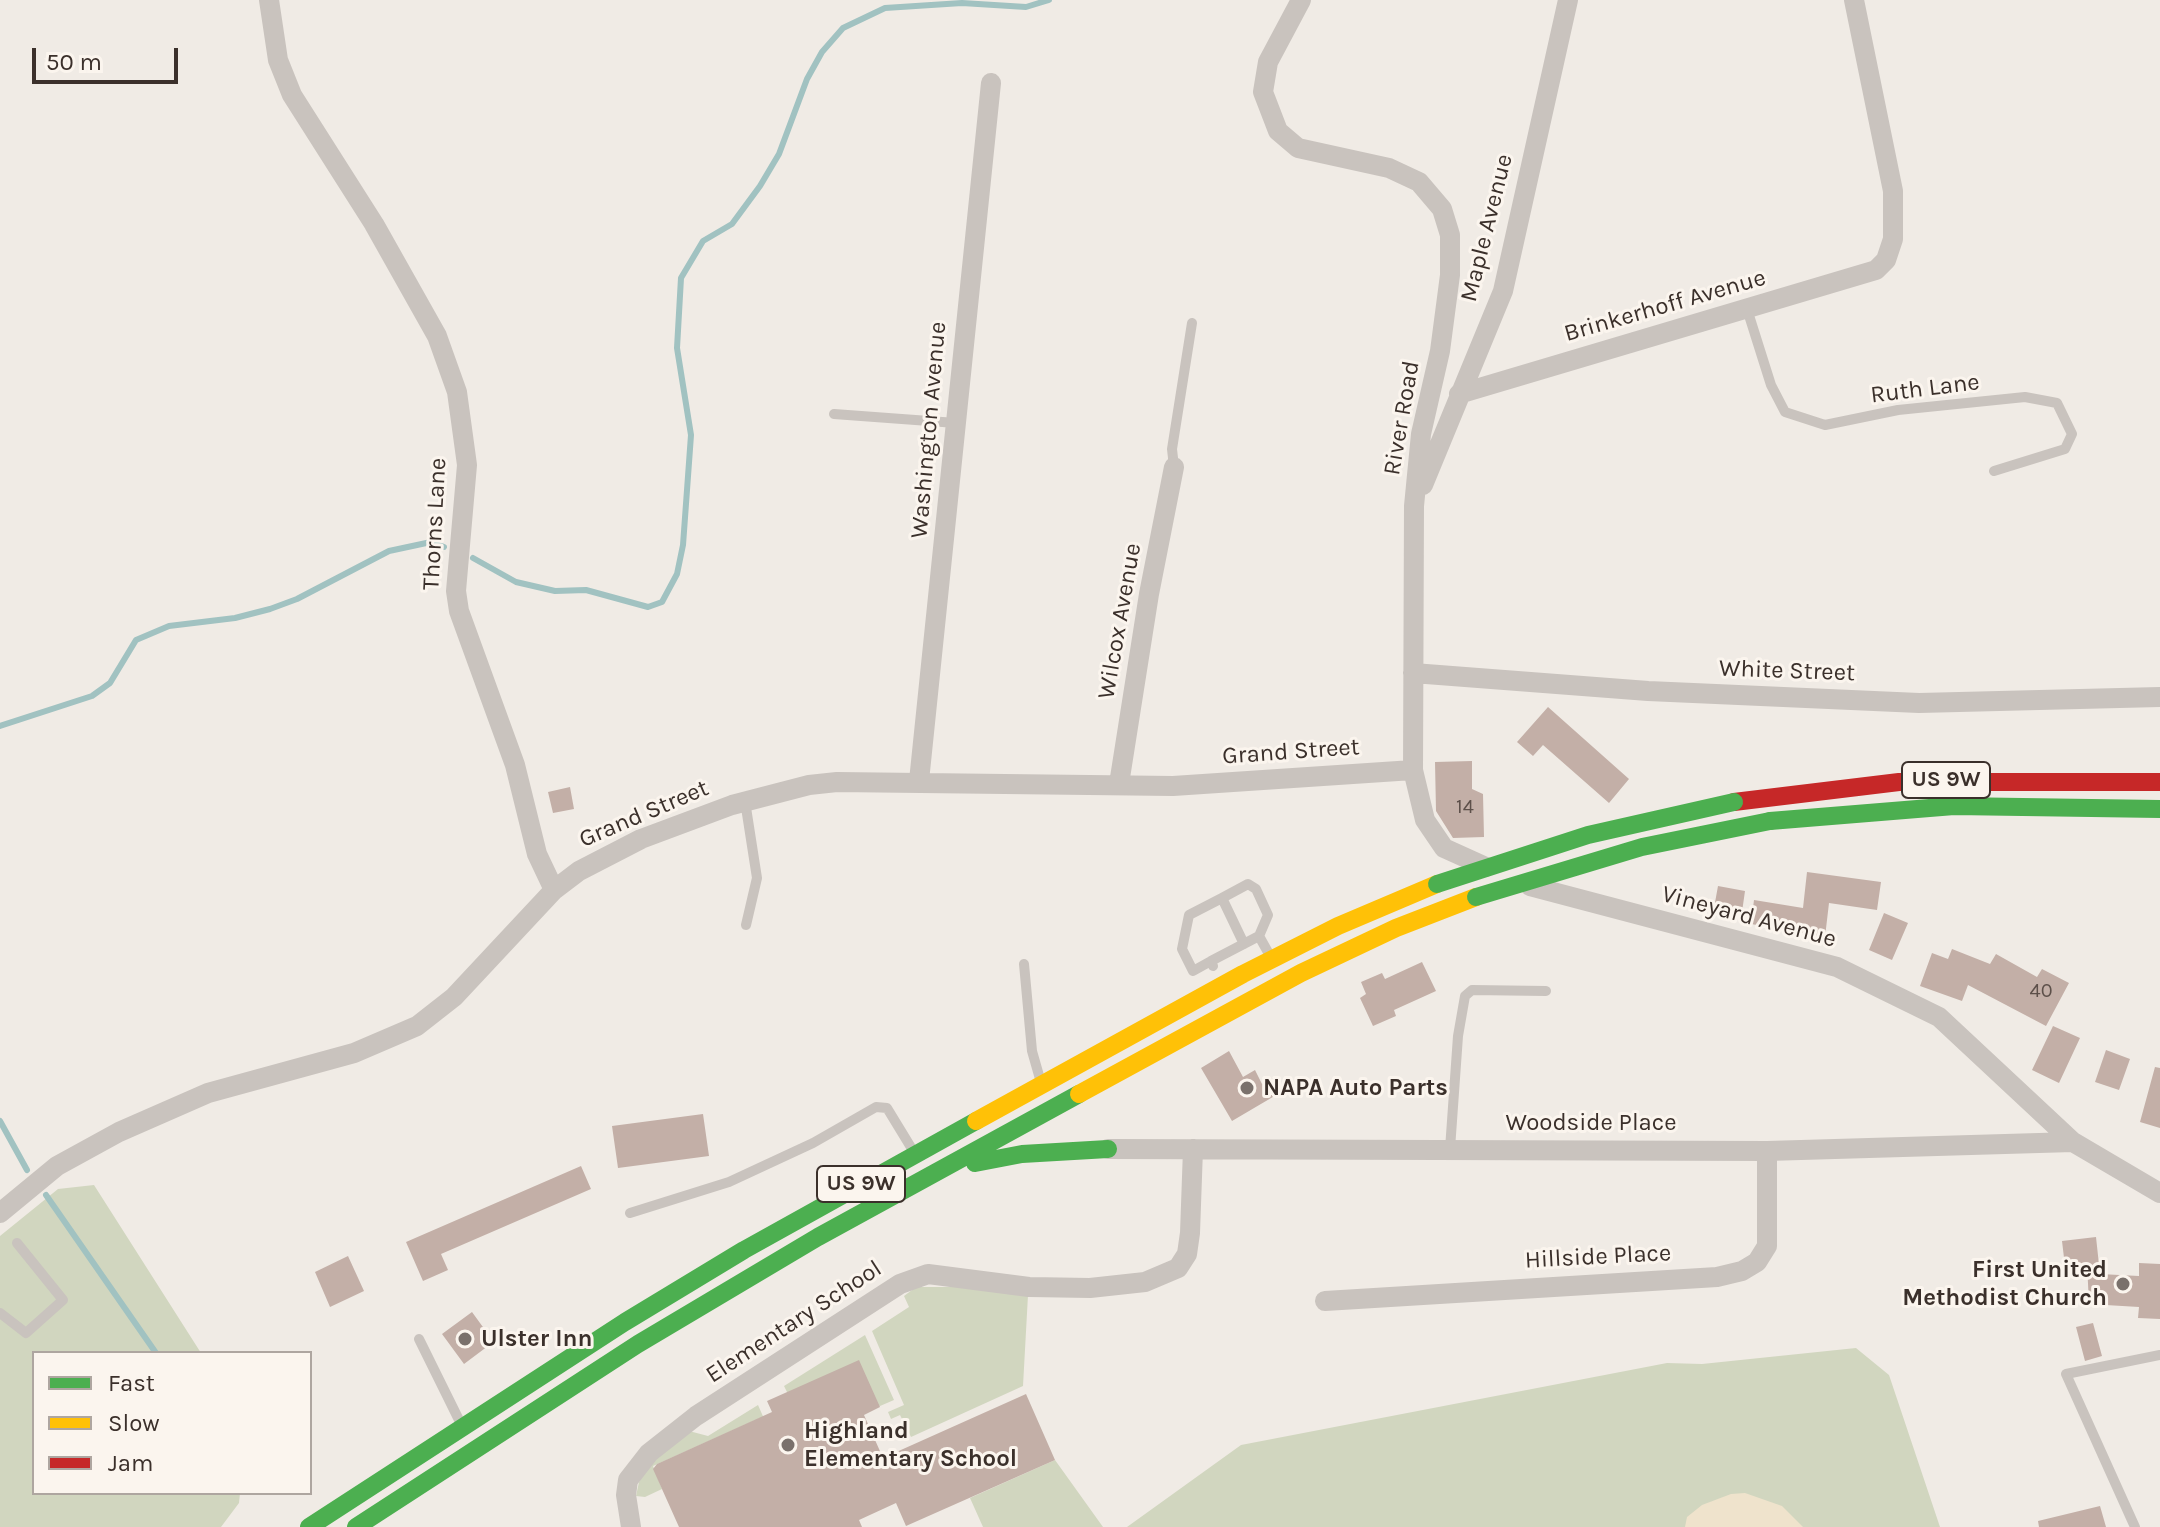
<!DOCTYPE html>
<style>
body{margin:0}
#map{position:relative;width:2160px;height:1527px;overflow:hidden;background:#f0ebe5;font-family:Karla,sans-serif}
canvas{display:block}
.legend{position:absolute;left:32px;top:1351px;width:280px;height:144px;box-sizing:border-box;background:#fbf5ee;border:2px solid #aea6a0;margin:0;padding:10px 14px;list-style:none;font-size:24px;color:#3b302b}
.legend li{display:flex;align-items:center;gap:16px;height:40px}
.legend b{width:40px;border:2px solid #aea6a0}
.scale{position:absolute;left:32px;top:48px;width:146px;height:36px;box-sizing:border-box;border:4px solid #3b302b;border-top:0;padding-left:10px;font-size:24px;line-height:28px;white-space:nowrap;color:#3b302b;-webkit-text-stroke:6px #fbf5ee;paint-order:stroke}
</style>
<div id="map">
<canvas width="2160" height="1527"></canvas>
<ul class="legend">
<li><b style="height:10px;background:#4caf50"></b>Fast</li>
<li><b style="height:10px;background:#ffc107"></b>Slow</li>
<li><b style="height:10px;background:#c62828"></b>Jam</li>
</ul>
<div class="scale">50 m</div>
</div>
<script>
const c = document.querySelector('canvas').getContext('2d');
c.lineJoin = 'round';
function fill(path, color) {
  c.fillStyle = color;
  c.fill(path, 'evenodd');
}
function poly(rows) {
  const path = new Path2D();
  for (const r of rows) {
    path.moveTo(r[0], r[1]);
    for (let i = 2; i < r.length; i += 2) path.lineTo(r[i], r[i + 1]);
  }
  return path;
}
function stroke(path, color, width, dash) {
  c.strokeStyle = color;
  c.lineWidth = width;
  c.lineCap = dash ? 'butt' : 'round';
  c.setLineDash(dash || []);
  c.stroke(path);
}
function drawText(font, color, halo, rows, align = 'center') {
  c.font = font + ' Karla,sans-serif';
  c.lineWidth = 6;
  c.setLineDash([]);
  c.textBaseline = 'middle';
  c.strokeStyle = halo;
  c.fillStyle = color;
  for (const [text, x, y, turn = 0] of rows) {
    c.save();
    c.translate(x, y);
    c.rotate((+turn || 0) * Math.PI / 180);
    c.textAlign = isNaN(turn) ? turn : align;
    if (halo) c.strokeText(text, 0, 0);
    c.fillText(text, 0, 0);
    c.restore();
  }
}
fill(poly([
 [94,1185,201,1353,34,1353,34,1493,240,1493,239,1503,221,1527,0,1527,0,1236,58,1189],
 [916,1287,960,1287,1028,1295,1023,1386,911,1437,900,1415,891,1419,888,1412,904,1405,872,1331,909,1307,904,1296],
 [865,1335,894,1400,880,1406,787,1392,784,1386],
 [1856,1348,1889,1375,1940,1527,1127,1527,1241,1445,1667,1363,1702,1364],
 [758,1405,769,1430,760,1418,653,1466,662,1489,645,1497,636,1496,639,1482,648,1465,689,1431,708,1436],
 [1055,1460,1103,1527,983,1527,970,1498]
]), '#d1d6bf');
fill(poly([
 [1745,1493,1782,1506,1803,1527,1685,1527,1687,1517,1702,1505,1731,1494]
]), '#efe3cc');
stroke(poly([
 [473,558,516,582,555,591,586,590,648,607,662,602,677,574,683,545,691,435,677,348,681,278,703,241,732,224,760,186,779,154,807,79,822,52,843,28,885,8,962,3,1026,7,1049,0],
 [0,726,92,696,110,683,136,640,169,626,235,618,270,609,297,599,389,551,431,542,444,547],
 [0,1121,27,1170],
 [46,1195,156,1353]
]), '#a1c2c1', 6);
fill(poly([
 [1548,707,1629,779,1609,803,1543,745,1533,756,1517,742],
 [1472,761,1472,789,1483,794,1484,837,1453,838,1436,811,1435,762],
 [570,787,574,809,553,813,548,792],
 [1807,872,1881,882,1877,910,1829,903,1825,937,1751,924,1754,900,1803,908],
 [1718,886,1745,891,1742,912,1714,908],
 [1884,913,1908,923,1892,960,1869,950],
 [1952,949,1990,964,1996,954,2037,977,2042,969,2069,983,2046,1026,1968,985,1962,1001,1920,986,1932,953,1948,959],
 [1422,962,1436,991,1394,1010,1396,1016,1373,1026,1360,998,1366,994,1361,982,1382,973,1385,979],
 [2053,1026,2080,1038,2059,1083,2032,1070],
 [2106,1050,2130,1059,2119,1090,2095,1082],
 [1229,1051,1243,1077,1255,1070,1262,1084,1275,1077,1283,1091,1232,1121,1201,1068],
 [2155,1067,2160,1068,2160,1128,2140,1122],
 [703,1114,709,1156,618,1168,612,1126],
 [581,1166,591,1189,441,1254,448,1270,423,1281,406,1242],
 [2096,1237,2100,1274,2139,1276,2139,1263,2160,1264,2160,1319,2138,1318,2139,1307,2089,1304,2087,1263,2065,1266,2062,1241],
 [348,1256,364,1291,330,1307,315,1272],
 [472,1312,488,1334,484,1340,488,1346,464,1364,442,1334],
 [2093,1323,2102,1356,2085,1361,2076,1327],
 [859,1360,880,1407,864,1415,883,1458,1026,1394,1055,1460,906,1526,896,1503,859,1520,862,1527,679,1527,653,1469,657,1464,772,1412,767,1401],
 [2100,1506,2106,1527,2039,1527,2038,1521]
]), '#c3afa7');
stroke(poly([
 [1747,309,1771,385,1785,412,1825,425,1898,410,2025,397,2057,403,2072,434,2065,449,1994,471],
 [834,414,956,423],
 [1174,467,1172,449,1192,323],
 [745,801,757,878,746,925],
 [1222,898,1248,884,1256,889,1268,915,1259,936],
 [1211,961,1193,971,1182,949,1189,915,1222,898,1244,944],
 [1024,964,1032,1051,1040,1079],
 [1213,966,1211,961,1259,936,1269,954],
 [1450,1149,1458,1036,1465,996,1472,990,1546,991],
 [630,1213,729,1182,813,1143,876,1107,887,1108,912,1149],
 [0,1313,26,1333,63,1300,17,1243],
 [419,1339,460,1422],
 [2135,1527,2066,1374,2160,1355]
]), '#c9c3be', 10);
stroke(poly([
 [269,0,278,60,292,95,374,224,437,336,457,392,467,465,456,591,459,611,515,765,537,854,554,890],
 [1301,0,1268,62,1263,92,1278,131,1298,148,1389,168,1419,182,1442,209,1450,235,1450,275,1440,351,1421,434,1414,506,1413,770,1425,820,1444,848,1486,867],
 [1459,394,1876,270,1886,260,1893,239,1893,191,1854,0],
 [1423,485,1503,291,1568,0],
 [1413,673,1648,691,1919,703,2160,697],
 [919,781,991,83],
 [1119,784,1149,594,1174,467],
 [1530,886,1837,967,1939,1017,2073,1142,2160,1193],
 [1108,1149,1767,1151,2073,1142],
 [0,1213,57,1166,119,1132,208,1093,354,1053,417,1026,454,997,554,890,579,871,641,839,732,805,809,785,837,782,1173,786,1413,770],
 [1325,1301,1717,1277,1742,1271,1757,1262,1767,1246,1767,1151],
 [631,1527,626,1495,628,1480,649,1453,696,1416,900,1284,928,1274,1029,1287,1090,1288,1145,1282,1178,1268,1187,1254,1190,1233,1193,1149]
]), '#c9c3be', 20);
stroke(poly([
 [1770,821,1954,806,2160,809],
 [975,1163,1022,1154,1108,1149],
 [309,1527,625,1322,744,1250,976,1121],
 [356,1527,638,1344,818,1237,1079,1094]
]), '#4caf50', 18);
stroke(poly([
 [1079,1094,1301,973,1396,928,1476,897],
 [976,1121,1243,974,1338,926,1437,884]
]), '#ffc107', 18);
stroke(poly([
 [1734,802,1899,782,2160,782]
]), '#c62828', 18);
stroke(poly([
 [1437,884,1588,835,1734,802],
 [1476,897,1642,847,1770,821]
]), '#4caf50', 18);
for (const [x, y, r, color] of [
 [1247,1088,8,"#7a716c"],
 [2123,1284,8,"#7a716c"],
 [465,1339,8,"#7a716c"],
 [788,1445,8,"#7a716c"]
]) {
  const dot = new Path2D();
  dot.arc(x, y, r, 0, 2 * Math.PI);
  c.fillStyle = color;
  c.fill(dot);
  stroke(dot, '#fbf5ee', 3);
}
drawText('20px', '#5d504a', null, [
 ["14",1465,807],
 ["40",2041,991]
]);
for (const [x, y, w] of [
 [1946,780,88],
 [861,1184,88]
]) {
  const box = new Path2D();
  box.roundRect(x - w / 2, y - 18, w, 36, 6);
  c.fillStyle = '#fbf5ee';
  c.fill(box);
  stroke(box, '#3b302b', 2);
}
drawText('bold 22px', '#3b302b', null, [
 ["US 9W",1946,780],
 ["US 9W",861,1184]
]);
drawText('24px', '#3b302b', '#fbf5ee', [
 ["Maple Avenue",1487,228,-76],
 ["Brinkerhoff Avenue",1665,306,-16],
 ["Ruth Lane",1925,389,-7],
 ["River Road",1402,418,-80],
 ["Washington Avenue",929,430,-85],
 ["Thorns Lane",435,524,-87],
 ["Wilcox Avenue",1120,621,-80],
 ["White Street",1787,671,2],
 ["Grand Street",1291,752,-4],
 ["Grand Street",644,814,-23],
 ["Vineyard Avenue",1749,917,15],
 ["Woodside Place",1591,1123],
 ["Hillside Place",1598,1257,-3],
 ["Elementary School",794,1322,-33]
]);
drawText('bold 24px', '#3b302b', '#fbf5ee', [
 ["NAPA Auto Parts",1263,1088],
 ["First United",2107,1270,"right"],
 ["Methodist Church",2107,1298,"right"],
 ["Ulster Inn",481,1339],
 ["Highland",804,1431],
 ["Elementary School",804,1459]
], 'left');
</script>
